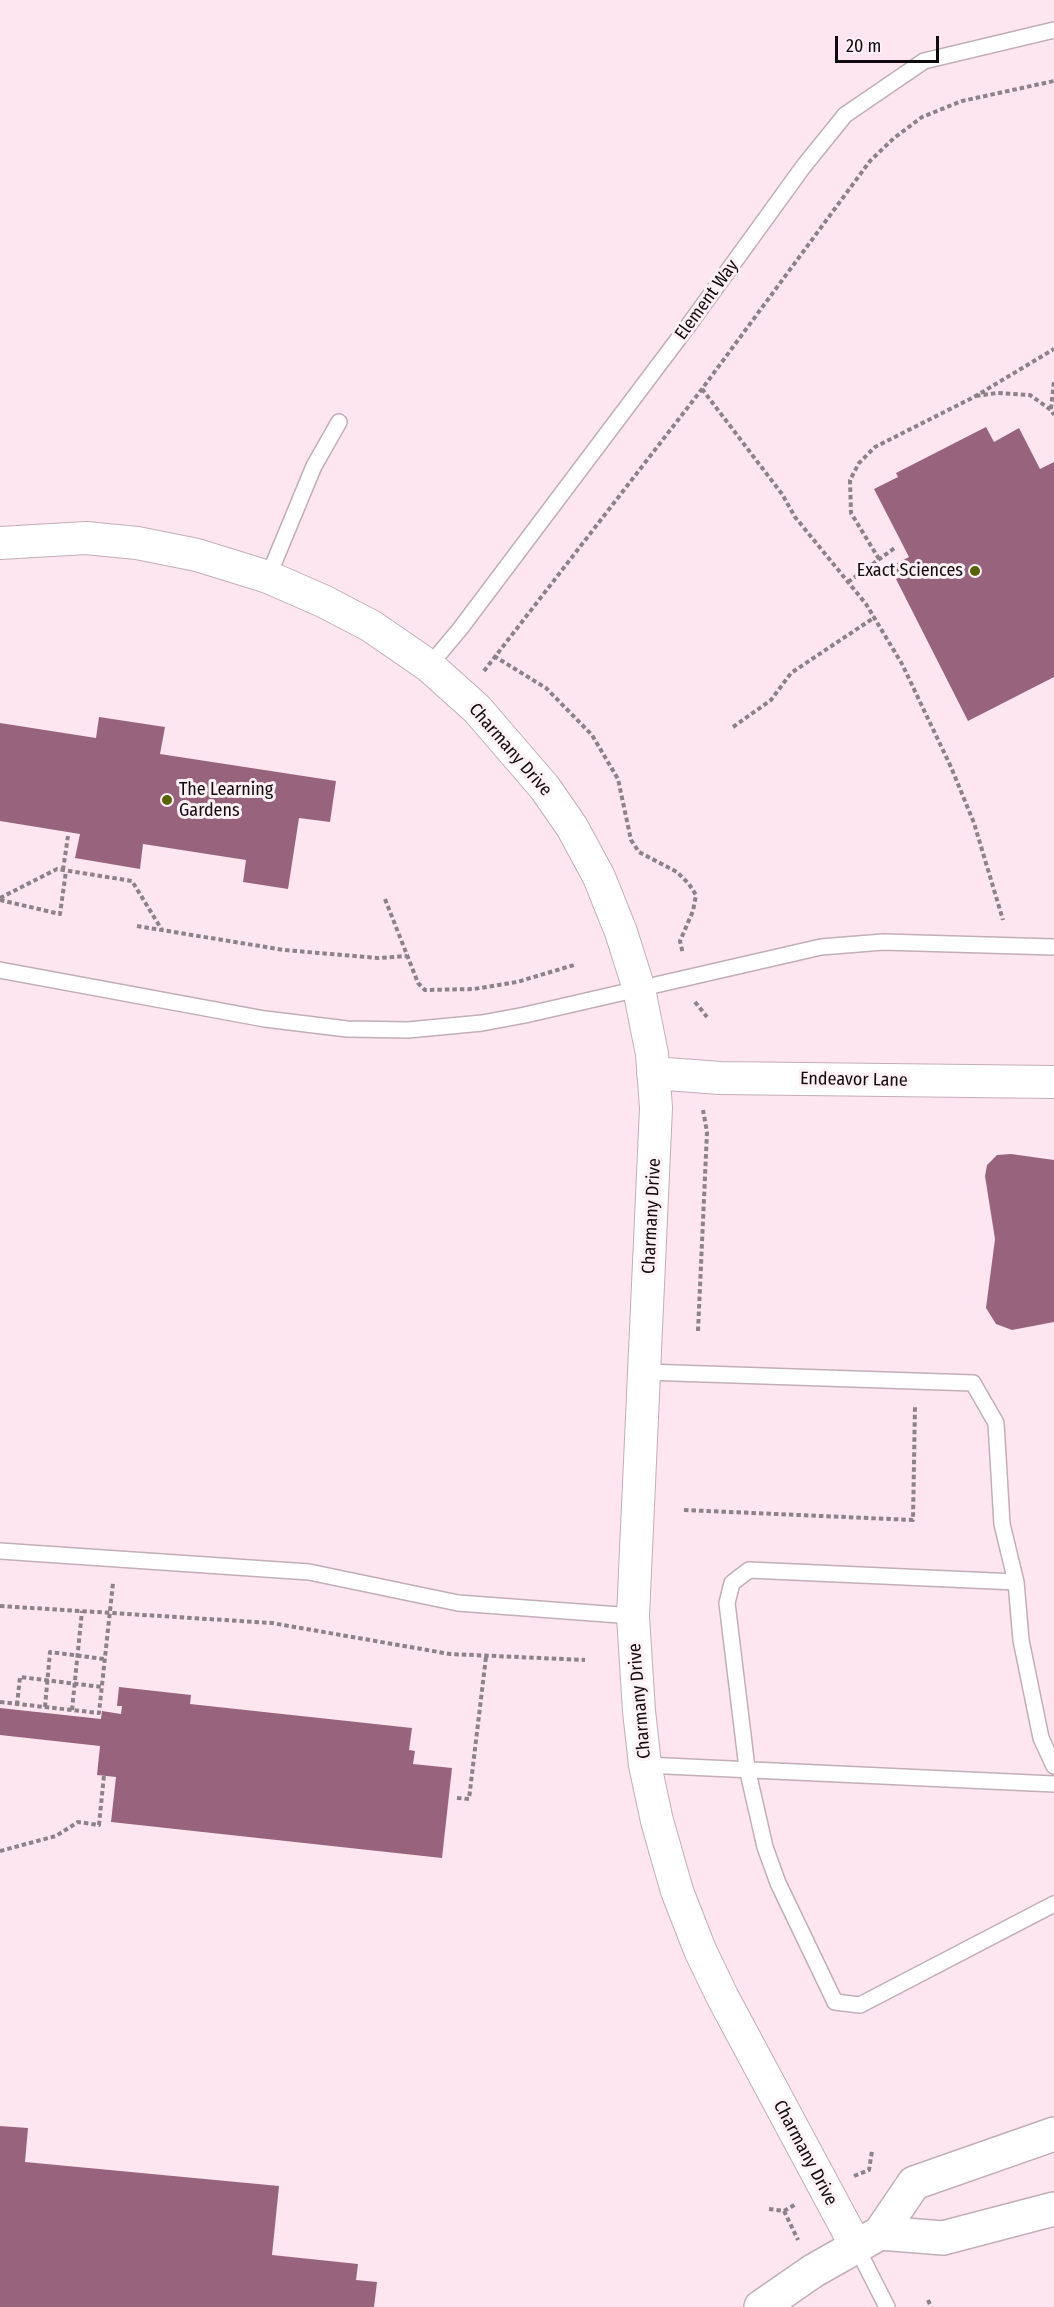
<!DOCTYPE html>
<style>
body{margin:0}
#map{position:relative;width:1054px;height:2307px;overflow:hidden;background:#fdf1f6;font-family:"Fira Sans Condensed",sans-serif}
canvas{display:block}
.scale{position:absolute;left:835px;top:36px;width:104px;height:27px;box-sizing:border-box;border:3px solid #110a0d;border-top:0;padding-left:8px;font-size:18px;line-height:21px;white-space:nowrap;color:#110a0d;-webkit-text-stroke:4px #fdf1f6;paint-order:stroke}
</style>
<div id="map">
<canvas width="1054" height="2307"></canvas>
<div class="scale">20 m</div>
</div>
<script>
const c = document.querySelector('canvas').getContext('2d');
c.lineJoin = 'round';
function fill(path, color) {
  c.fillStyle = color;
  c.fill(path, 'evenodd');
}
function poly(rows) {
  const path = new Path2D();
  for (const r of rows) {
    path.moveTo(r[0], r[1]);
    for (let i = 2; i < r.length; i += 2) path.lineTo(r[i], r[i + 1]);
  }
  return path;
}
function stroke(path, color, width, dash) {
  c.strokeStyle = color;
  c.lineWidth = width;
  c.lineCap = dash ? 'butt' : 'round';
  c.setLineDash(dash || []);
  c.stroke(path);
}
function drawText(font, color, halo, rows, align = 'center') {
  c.font = font + ' "Fira Sans Condensed",sans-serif';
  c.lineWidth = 6;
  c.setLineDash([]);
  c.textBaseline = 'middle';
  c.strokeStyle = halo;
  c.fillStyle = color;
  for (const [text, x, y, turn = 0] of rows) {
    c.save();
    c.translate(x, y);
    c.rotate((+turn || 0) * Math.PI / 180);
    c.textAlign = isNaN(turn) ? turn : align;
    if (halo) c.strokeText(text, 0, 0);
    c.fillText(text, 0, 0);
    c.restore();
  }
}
fill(poly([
 [0,0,1054,0,1054,2307,0,2307]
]), '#fde6f0');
fill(poly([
 [986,427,994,442,1019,428,1040,469,1054,462,1054,677,968,721,896,579,900,577,894,565,909,557,874,489,898,477,896,473],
 [99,717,165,727,160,754,336,781,330,822,299,818,288,889,243,882,246,860,143,844,140,869,75,858,80,834,0,821,0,723,96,738],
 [1011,1154,1054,1160,1054,1322,1012,1330,996,1324,986,1308,995,1239,985,1176,987,1165,997,1155],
 [119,1687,191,1695,190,1704,412,1728,409,1750,415,1751,413,1764,452,1768,442,1858,111,1822,116,1777,97,1775,100,1746,0,1735,0,1708,101,1719,102,1711,121,1714,122,1706,117,1706],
 [0,2126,28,2128,25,2162,279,2186,272,2255,358,2264,356,2280,377,2282,374,2307,0,2307]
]), '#98647d');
const lane = poly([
 [268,577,314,466,339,422],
 [429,666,460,629,688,326,803,167,845,115,924,61,1054,30],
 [0,970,265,1019,347,1029,408,1030,482,1023,525,1015,821,947,883,942,1054,947],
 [645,1372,973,1383,996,1423,1002,1524,1016,1582,1021,1640,1041,1738,1054,1766],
 [0,1551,309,1572,458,1603,633,1616],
 [1016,1582,749,1570,732,1583,727,1603,747,1768,765,1847,778,1883,835,2002,860,2005,1054,1904],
 [645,1765,1054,1784],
 [856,2246,887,2307]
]);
const street = poly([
 [0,543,86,538,137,543,197,555,268,577,323,601,371,626,429,666,477,709,545,788,572,827,599,877,621,932,639,989,652,1054,656,1108,633,1616,639,1711,645,1765,657,1821,677,1891,700,1950,722,1996,856,2246],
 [653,1073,720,1078,1054,1082]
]);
const secondary = poly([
 [880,2233,943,2238,1054,2209],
 [761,2307,813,2271,880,2233,914,2183,1054,2134]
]);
stroke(lane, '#c2aeb6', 18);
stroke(street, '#c2aeb6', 34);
stroke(secondary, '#c2aeb6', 36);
stroke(poly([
 [702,389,782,494,795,517,866,604,902,664,951,767,974,823,1003,920],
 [976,396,997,393,1030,395,1051,410,1054,415],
 [1051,409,1054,381],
 [879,559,851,513,850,480,859,463,875,447,974,397,1054,349],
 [848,582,896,547],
 [494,656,546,688,592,735,618,779,631,840,639,852,677,872,689,884,696,895,693,911,680,941,683,954],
 [484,671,702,389,870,161,894,138,922,117,962,101,1054,81],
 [733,727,771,700,791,673,875,617],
 [63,870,68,836],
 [0,898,57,869,132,881,162,930],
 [385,899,418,983,425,990,474,989,517,982,574,965],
 [0,900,60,914,66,871],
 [137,926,284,950,378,958,407,956],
 [695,1002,707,1017],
 [698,1331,707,1132,703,1110],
 [684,1510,913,1520,915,1405],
 [0,1606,272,1623,450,1654,585,1660],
 [0,1702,99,1713,113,1583],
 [17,1705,20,1677,102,1687],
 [45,1707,50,1652,104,1659],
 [72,1710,82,1611],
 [457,1798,469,1799,486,1657],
 [0,1851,56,1836,78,1822,99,1825,104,1775],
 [854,2176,869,2170,872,2151],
 [769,2209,784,2211,798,2240],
 [784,2211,796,2204],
 [928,2300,931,2307]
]), '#8c8287', 4, [4.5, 3]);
stroke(lane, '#fff', 15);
stroke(street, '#fff', 32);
stroke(secondary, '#fff', 33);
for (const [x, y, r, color] of [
 [975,571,6,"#586304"],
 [167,800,6,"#586304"]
]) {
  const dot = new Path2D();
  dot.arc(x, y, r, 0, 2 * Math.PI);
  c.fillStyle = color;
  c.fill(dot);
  stroke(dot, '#fdf1f6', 2);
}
drawText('18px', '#110a0d', '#fdf1f6', [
 ["Element Way",707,300,-54],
 ["Charmany Drive",510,750,49],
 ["Endeavor Lane",854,1080,1],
 ["Charmany Drive",652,1216,-87],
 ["Charmany Drive",640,1701,-95],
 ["Charmany Drive",805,2153,62]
]);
drawText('18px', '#110a0d', '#fdf1f6', [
 ["Exact Sciences",963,571],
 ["The Learning",179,790,"left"],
 ["Gardens",179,811,"left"]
], 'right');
</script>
